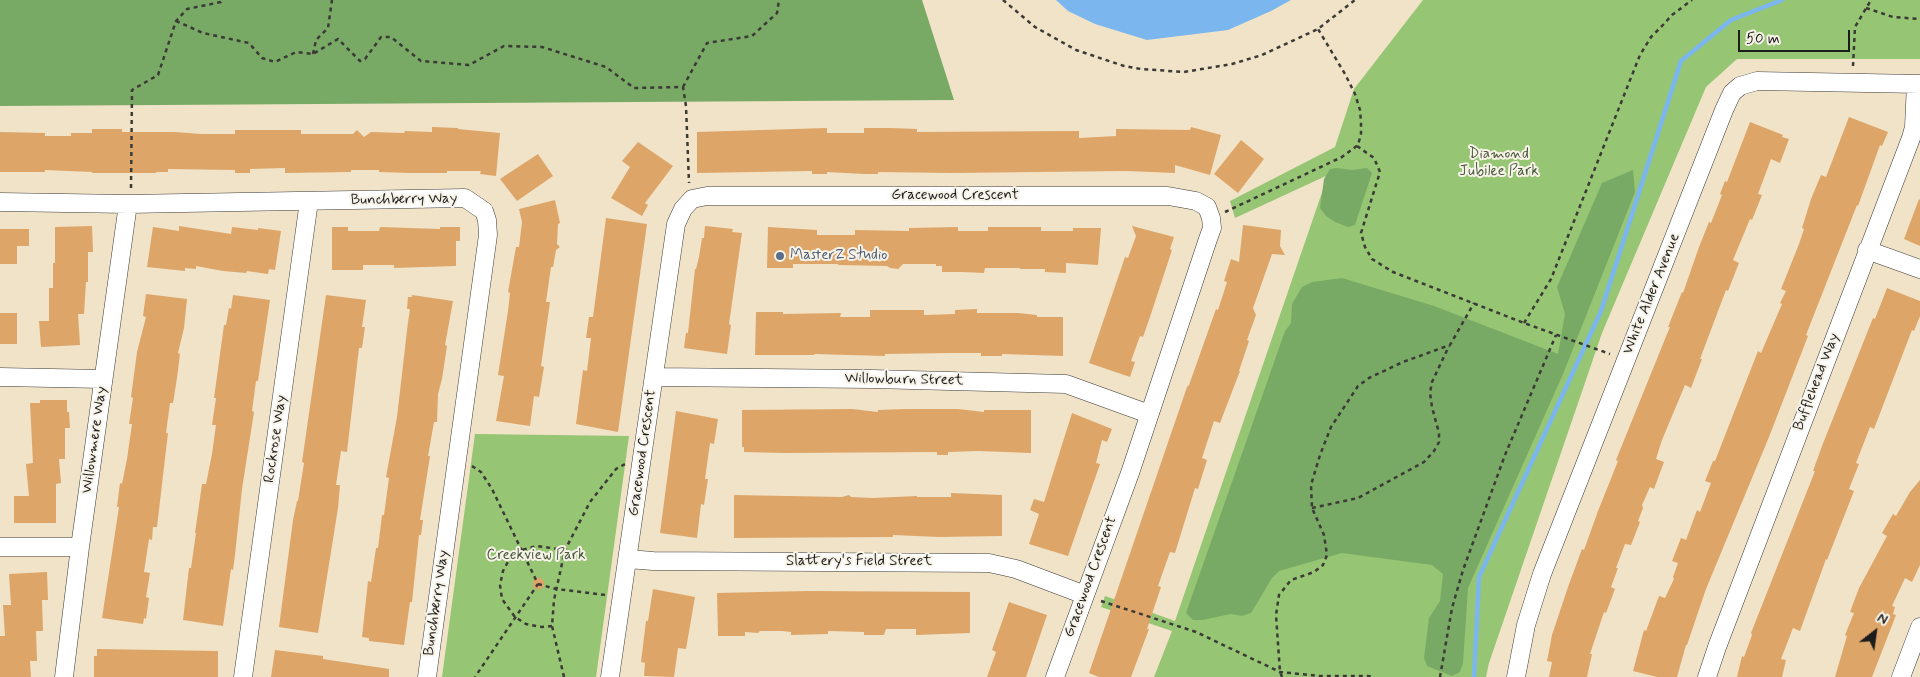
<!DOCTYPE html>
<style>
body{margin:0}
#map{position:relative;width:1920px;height:677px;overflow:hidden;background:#f0e3c8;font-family:Mynerve,sans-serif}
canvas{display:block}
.north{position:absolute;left:1850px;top:607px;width:50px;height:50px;-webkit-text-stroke:4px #f7f3e8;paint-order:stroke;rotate:30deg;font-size:14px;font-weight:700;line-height:20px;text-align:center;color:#1c1c1c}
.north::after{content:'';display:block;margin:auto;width:18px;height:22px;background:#1c1c1c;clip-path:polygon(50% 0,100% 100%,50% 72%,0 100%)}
.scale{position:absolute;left:1738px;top:30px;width:112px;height:22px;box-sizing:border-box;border:2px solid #1c1c1c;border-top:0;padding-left:6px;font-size:15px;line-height:18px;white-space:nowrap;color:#1c1c1c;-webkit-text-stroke:4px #f7f3e8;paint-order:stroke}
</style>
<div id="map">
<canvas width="1920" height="677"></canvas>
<div class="north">N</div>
<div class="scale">50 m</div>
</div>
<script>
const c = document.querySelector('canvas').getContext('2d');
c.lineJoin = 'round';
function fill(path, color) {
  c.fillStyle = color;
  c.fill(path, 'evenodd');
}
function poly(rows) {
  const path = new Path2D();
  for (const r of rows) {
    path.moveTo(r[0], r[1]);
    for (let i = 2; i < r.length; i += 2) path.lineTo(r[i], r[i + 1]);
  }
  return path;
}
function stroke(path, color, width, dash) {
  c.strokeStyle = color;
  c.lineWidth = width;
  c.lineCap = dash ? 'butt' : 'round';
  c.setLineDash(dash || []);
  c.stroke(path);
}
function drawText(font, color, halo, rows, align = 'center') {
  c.font = font + ' Mynerve,sans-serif';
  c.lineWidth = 4;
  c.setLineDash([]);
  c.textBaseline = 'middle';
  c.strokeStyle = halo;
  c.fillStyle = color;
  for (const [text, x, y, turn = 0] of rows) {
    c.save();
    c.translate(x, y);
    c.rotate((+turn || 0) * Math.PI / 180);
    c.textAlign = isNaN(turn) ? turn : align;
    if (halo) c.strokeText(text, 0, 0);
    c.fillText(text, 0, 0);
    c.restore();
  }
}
fill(poly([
 [1423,0,1920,0,1920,59,1737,59,1706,87,1602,333,1489,663,1486,677,1154,677,1172,631,1101,607,1105,596,1175,621,1328,175,1235,218,1230,201,1335,147,1354,89],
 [475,434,629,436,596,677,442,677]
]), '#96c573');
fill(poly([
 [0,0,922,0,954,100,0,106],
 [1337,168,1352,170,1367,168,1372,173,1355,225,1348,227,1335,222,1326,216,1320,208,1324,179,1330,169],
 [1633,170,1635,192,1563,374,1468,588,1463,663,1460,672,1452,676,1427,666,1424,658,1429,618,1440,601,1443,574,1432,565,1342,553,1279,571,1272,578,1251,613,1242,616,1231,614,1202,620,1193,620,1186,613,1285,331,1291,323,1292,304,1302,287,1312,282,1342,278,1434,306,1558,354,1565,314,1557,287,1602,183]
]), '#78aa65');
fill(poly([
 [1056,0,1291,0,1271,11,1228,30,1147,40,1095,24,1068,11]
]), '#7bb7ee');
stroke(poly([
 [1474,677,1479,577,1601,311,1681,61,1731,20,1782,0]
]), '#7bb7ee', 4.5);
fill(poly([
 [1849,117,1888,132,1882,146,1880,145,1858,206,1857,205,1806,335,1808,336,1769,437,1706,589,1687,645,1686,645,1677,677,1657,677,1633,671,1644,630,1646,631,1659,596,1665,598,1674,579,1673,577,1678,563,1672,561,1681,538,1686,540,1697,510,1700,512,1711,483,1705,481,1713,461,1715,461,1758,351,1761,353,1782,304,1780,303,1786,291,1781,289,1799,244,1804,229,1802,228,1811,199,1821,175,1826,177],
 [1750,122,1783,135,1782,137,1789,139,1780,163,1771,159,1758,194,1762,195,1752,220,1750,219,1733,260,1739,263,1728,291,1726,290,1700,359,1702,359,1691,388,1685,385,1662,440,1656,459,1664,462,1654,489,1650,487,1642,505,1643,508,1638,521,1640,522,1631,545,1625,544,1616,568,1618,568,1611,587,1615,589,1606,613,1604,612,1590,654,1592,654,1587,677,1549,677,1552,662,1547,661,1552,635,1568,587,1582,549,1584,550,1598,511,1618,461,1616,460,1665,339,1670,327,1668,327,1682,292,1683,293,1699,247,1709,222,1711,223,1722,195,1720,194,1725,181,1727,182],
 [432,127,458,128,458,129,500,133,496,176,480,174,481,171,447,171,447,173,411,173,379,172,379,170,351,170,351,172,285,173,285,168,250,169,250,173,235,173,235,170,168,169,168,172,156,172,156,173,92,173,92,172,45,170,45,172,0,172,0,132,45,133,45,136,71,136,71,133,92,133,92,129,122,129,122,132,175,132,201,134,235,134,235,130,301,130,301,134,353,134,357,130,364,137,371,132,404,133,405,131,432,132],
 [1191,127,1221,135,1210,175,1175,165,1175,173,1126,171,951,173,878,172,878,174,864,174,827,172,827,174,812,174,812,171,697,173,697,132,827,128,827,133,864,133,864,128,891,128,917,129,917,132,1079,131,1079,138,1116,136,1116,129,1190,130],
 [1241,140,1264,159,1238,193,1214,174],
 [638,142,673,166,645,203,648,205,642,216,611,198,630,167,622,161],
 [538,154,553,176,517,201,500,179],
 [1919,199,1920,200,1920,246,1904,239],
 [555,200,560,223,558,224,557,244,560,247,556,250,553,267,551,267,546,302,550,302,541,366,544,367,539,397,534,396,530,426,496,421,504,376,498,375,508,311,510,293,508,292,516,247,519,247,522,222,519,209],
 [606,218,647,224,618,432,576,424,583,370,587,371,591,338,586,338,589,317,593,317],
 [1243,225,1281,230,1280,246,1285,255,1272,254,1253,308,1256,315,1247,340,1249,341,1239,371,1240,371,1220,423,1214,421,1202,458,1207,460,1198,489,1195,488,1175,553,1170,552,1158,586,1161,587,1147,629,1149,629,1131,677,1099,677,1089,673,1187,387,1189,385,1216,309,1218,310,1227,282,1224,281,1231,259,1239,262],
 [92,226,93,252,88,252,88,282,86,282,84,314,78,314,80,345,41,347,39,321,49,321,49,288,53,288,53,263,55,263,55,227],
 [179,226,231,234,232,227,258,230,258,228,281,231,275,270,269,269,268,274,247,271,246,273,223,271,196,266,196,269,185,268,185,271,147,267,153,227,179,231],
 [705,226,733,229,732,232,742,233,729,324,731,325,727,354,684,348,686,333,688,333,695,269,696,269,699,257,702,238,704,238],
 [1132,226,1174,237,1170,249,1172,250,1150,317,1143,337,1140,336,1131,361,1135,362,1130,377,1089,363,1125,257,1128,258,1136,236],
 [332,227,348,227,348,231,379,231,380,227,440,229,440,227,460,227,460,241,456,241,456,266,394,268,394,265,363,265,363,270,332,270],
 [768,227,817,230,817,235,855,235,855,230,909,231,909,228,958,227,958,231,988,231,988,227,1041,227,1041,231,1073,231,1073,228,1101,228,1098,265,1066,263,1066,273,1045,272,1045,269,1020,269,1020,268,985,268,984,273,962,272,942,272,942,266,936,266,936,264,903,264,898,269,890,268,887,266,838,265,838,264,793,264,793,268,767,268],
 [0,229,29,229,29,246,17,246,17,264,0,264],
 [1887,288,1920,301,1920,316,1914,331,1912,330,1874,429,1870,427,1856,463,1859,464,1849,489,1854,491,1827,560,1826,559,1800,631,1793,628,1781,659,1786,660,1782,677,1737,677,1742,656,1744,657,1752,635,1751,633,1815,471,1813,471,1822,446,1873,318,1875,319],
 [146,294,187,299,184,328,178,353,180,354,177,378,173,403,170,403,166,433,168,433,157,527,153,527,152,540,149,539,144,572,150,573,146,597,149,598,146,619,144,618,143,624,102,618,119,507,117,507,120,483,122,484,127,459,132,424,129,424,133,398,131,397,137,352,146,317,143,316],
 [233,295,270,300,260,367,258,381,256,381,252,411,254,412,242,489,235,555,233,570,231,569,223,626,183,620,189,568,191,568,196,533,195,533,202,484,206,484,212,454,216,425,212,425,216,398,214,398,224,325,226,325,229,308,231,309],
 [326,295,366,300,362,327,365,327,362,348,359,348,347,452,341,451,336,485,340,485,338,508,318,633,279,627,293,520,297,501,298,501,304,463,302,462],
 [412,295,453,301,445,345,447,346,442,379,438,394,437,422,434,422,428,456,430,456,420,520,423,520,421,535,419,535,412,602,410,602,404,645,369,641,369,638,362,637,368,581,371,582,376,548,378,548,382,515,384,515,389,478,386,477,397,417,408,322,410,309,407,309,408,297,412,297],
 [977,309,977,313,1018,313,1037,315,1037,317,1063,317,1063,356,1002,354,1002,356,981,356,981,353,951,353,885,354,885,356,814,354,814,355,755,355,756,312,783,312,783,314,841,313,840,317,870,317,870,310,924,310,924,315,955,314,955,310],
 [0,313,17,313,17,344,0,344],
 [40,400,67,400,67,412,69,412,70,428,65,428,65,459,59,459,61,483,56,484,56,523,14,523,14,496,29,496,26,464,33,463,30,403,40,403],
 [852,409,878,412,878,410,906,409,958,409,984,412,984,410,1031,410,1031,453,979,451,948,452,948,455,937,455,937,452,784,453,744,452,744,447,742,447,742,410],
 [676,411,718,419,714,444,710,443,705,479,708,479,704,505,701,504,697,538,660,533],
 [1072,413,1112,429,1107,442,1102,440,1096,463,1100,464,1068,556,1029,544,1039,514,1030,510,1034,499,1044,502],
 [1920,480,1920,565,1912,582,1905,578,1892,606,1895,607,1893,614,1896,615,1872,677,1835,677,1847,636,1845,635,1854,613,1850,612,1859,588,1887,536,1882,533,1893,514,1896,516,1910,492],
 [951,493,1002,495,1002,536,939,537,893,535,893,537,734,538,734,495,842,497,849,495,851,497,873,498,917,496,917,497,951,497],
 [47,572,48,600,42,600,43,631,36,631,37,661,30,661,31,677,0,677,0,636,5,636,3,605,11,605,9,574],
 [539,577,544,581,544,587,538,590,533,587,533,580],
 [653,589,695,597,686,649,678,648,674,677,644,676,645,663,641,662,646,621,648,621],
 [807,591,970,592,970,633,916,635,916,629,886,629,884,635,864,635,864,632,828,631,828,634,791,635,791,632,782,631,760,631,758,633,745,632,745,636,718,636,717,593],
 [1009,602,1047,615,1026,677,987,677,996,652,992,650],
 [97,649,218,651,218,677,94,677,94,656,97,656],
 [275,650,323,656,323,659,389,669,389,677,271,677]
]), '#dea568');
const minor = poly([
 [0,202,128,204,465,198,484,211,487,220,488,235,427,677],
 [1867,250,1920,269],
 [0,377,103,379],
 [654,377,872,379,1066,384,1149,414],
 [0,547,80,547],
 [628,559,653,561,989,563,1016,569,1085,595],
 [64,677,80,547,128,204],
 [243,677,309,201],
 [610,677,676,224,683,209,692,199,707,196,1168,196,1196,201,1207,207,1211,218,1212,228,1208,239,1130,473,1055,677],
 [1516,677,1526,625,1542,574,1724,110,1732,93,1740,86,1757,81,1920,84],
 [1707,677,1717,647,1911,138,1914,127,1916,84],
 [1901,677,1920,627]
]);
stroke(minor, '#3c3a36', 19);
stroke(poly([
 [1003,0,1035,27,1076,50,1124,66,1141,69,1184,72,1232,64,1262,55,1318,29,1355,0],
 [1866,8,1893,17,1920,19],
 [176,21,203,33,249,43,262,58,275,62,296,52,313,54,338,39,360,61,365,59,381,37,391,37,421,61,469,65,504,46,542,47,606,67,634,88,683,87,686,106,689,183],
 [313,54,316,40,328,28,332,0],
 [1853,66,1855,27,1871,0],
 [683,87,707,43,752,36,777,13,779,0],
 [1357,146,1374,158,1380,172,1361,233,1365,247,1372,259,1393,272,1524,323,1610,354],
 [131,188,132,90,158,75,176,21,187,9,221,2,222,0],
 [1225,212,1342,157,1358,145,1361,134,1361,122,1360,110,1355,94,1345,74,1318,29],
 [1524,323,1551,279,1640,55,1651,37,1662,26,1672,15,1692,0],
 [472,466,481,472,492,489,538,584,475,677],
 [1312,508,1358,498,1424,462,1434,451,1439,442,1439,433,1432,407,1430,393,1432,382,1449,346],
 [538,584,556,589,606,595],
 [1101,601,1196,632,1280,672,1320,676,1368,676,1373,677],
 [552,626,542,627,526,624,515,617,502,599,500,585,503,571,510,558,522,550,537,546,565,550],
 [564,677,552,626,554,600,565,550,590,502,616,469,625,464],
 [1282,677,1280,672,1276,615,1279,595,1291,580,1314,572,1323,565,1327,555,1324,535,1312,508,1311,485,1320,455,1331,427,1358,386,1369,378,1403,362,1450,345,1474,303],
 [1440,677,1452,608,1463,570,1505,455,1556,335]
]), '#3c3a36', 2.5, [4, 4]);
stroke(minor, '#fff', 18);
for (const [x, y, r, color] of [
 [780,256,5,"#5c6f8a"]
]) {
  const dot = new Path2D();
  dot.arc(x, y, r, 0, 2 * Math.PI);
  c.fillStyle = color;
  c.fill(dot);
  stroke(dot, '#f7f3e8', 2);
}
drawText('15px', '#47573a', '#f7f3e8', [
 ["Diamond",1499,155],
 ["Jubilee Park",1499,172],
 ["Creekview Park",536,556]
]);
drawText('15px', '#1c1c1c', '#f7f3e8', [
 ["Gracewood Crescent",955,196],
 ["Bunchberry Way",404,200,-1],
 ["White Alder Avenue",1652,294,-68],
 ["Willowburn Street",904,380,1],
 ["Bufflehead Way",1817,382,-69],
 ["Rockrose Way",276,439,-82],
 ["Willowmere Way",95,440,-82],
 ["Gracewood Crescent",643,453,-82],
 ["Slattery's Field Street",859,562],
 ["Gracewood Crescent",1091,577,-70],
 ["Bunchberry Way",437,603,-82]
]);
drawText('15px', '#4e5e75', '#f7f3e8', [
 ["MasterZ Studio",790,256]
], 'left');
</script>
